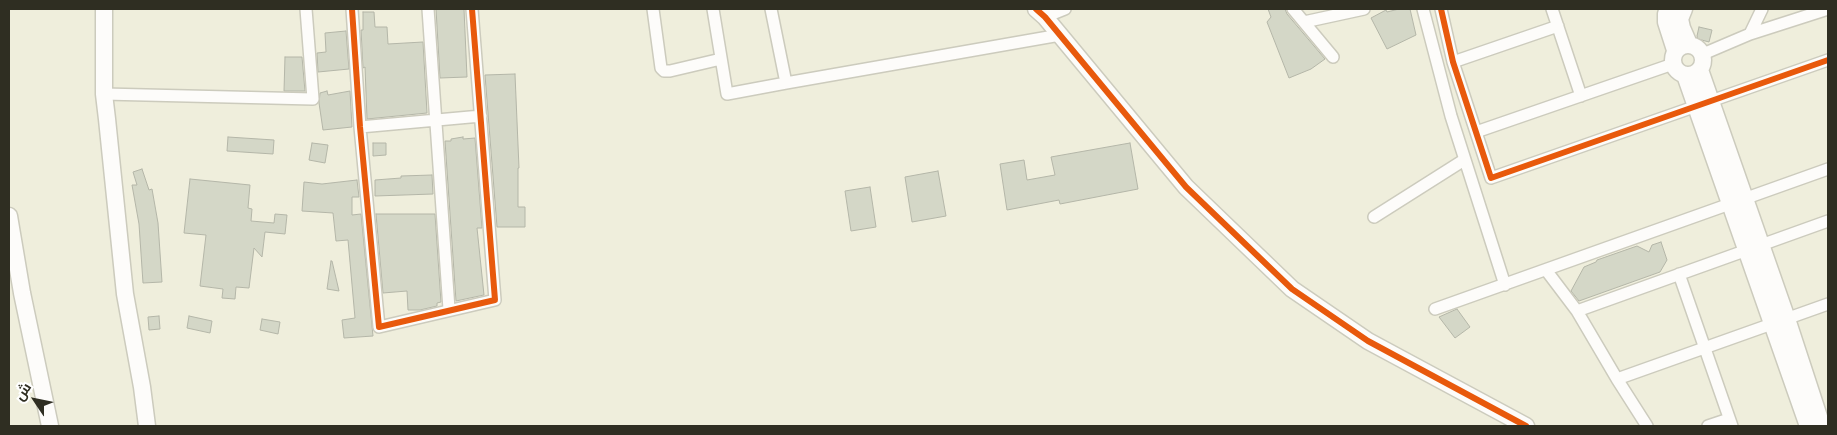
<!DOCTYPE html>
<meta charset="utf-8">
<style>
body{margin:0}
#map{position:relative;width:1837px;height:435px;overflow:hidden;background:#efeedc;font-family:Jost,Cairo,sans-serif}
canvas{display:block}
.frame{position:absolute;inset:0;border:10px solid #2f2e22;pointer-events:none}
.north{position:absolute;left:10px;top:375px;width:50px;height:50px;-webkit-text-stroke:4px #fff;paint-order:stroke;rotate:304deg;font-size:14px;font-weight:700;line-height:20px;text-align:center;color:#2f2e22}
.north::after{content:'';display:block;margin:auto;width:18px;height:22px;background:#2f2e22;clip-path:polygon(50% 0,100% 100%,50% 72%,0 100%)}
</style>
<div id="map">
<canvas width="1837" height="435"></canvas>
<div class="frame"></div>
<div class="north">ش</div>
</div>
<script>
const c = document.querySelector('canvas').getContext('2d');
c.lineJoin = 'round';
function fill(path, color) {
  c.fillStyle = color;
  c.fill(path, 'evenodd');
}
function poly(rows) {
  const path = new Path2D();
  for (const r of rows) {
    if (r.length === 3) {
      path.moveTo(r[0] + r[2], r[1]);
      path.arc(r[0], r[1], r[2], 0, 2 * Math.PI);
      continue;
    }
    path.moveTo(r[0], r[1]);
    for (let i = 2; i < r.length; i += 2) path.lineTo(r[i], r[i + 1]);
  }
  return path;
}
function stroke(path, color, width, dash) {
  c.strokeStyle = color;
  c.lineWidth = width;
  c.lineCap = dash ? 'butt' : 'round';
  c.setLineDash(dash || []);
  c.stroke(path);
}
const building = poly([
 [436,9,464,9,467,77,440,78,436,9],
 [1268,9,1285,9,1287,14,1325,59,1311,69,1289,78,1267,22,1271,17,1268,9],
 [1399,9,1410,9,1416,35,1387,49,1371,18,1386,10,1387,12,1399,9],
 [363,12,374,12,375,27,387,27,388,44,423,42,427,113,367,119,365,67,363,68,361,30,363,30,363,12],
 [1699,27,1712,30,1709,42,1698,39,1697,36,1699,27],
 [346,31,349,69,318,72,317,53,326,52,325,33,346,31],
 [285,57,302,57,305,91,284,91,285,57],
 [515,74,519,168,518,168,518,207,525,207,525,227,497,227,485,75,515,74],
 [327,91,328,95,350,91,352,127,323,130,319,103,320,93,327,91],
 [228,137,274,140,273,154,227,151,228,137],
 [463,137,463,139,475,138,482,228,477,228,484,295,456,301,445,141,451,141,451,139,463,137],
 [312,143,328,145,325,163,309,160,312,143],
 [373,143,386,143,386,155,373,156,373,143],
 [1130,143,1138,189,1060,204,1059,200,1007,210,1000,164,1024,160,1027,180,1055,175,1051,157,1130,143],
 [142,169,149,190,152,189,158,223,162,282,143,283,139,224,132,185,137,185,133,172,142,169],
 [938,171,946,216,912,222,905,177,938,171],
 [432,175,433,194,375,196,375,180,401,178,401,176,432,175],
 [190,179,250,185,248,208,252,209,251,221,274,223,275,214,287,215,285,234,265,232,262,257,254,248,249,288,236,287,235,299,222,298,223,289,200,286,206,235,184,233,190,179],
 [357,180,359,197,352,197,352,215,361,214,373,336,344,338,342,320,355,318,348,240,336,241,333,213,302,211,304,182,322,184,357,180],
 [870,187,876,227,851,231,845,191,870,187],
 [376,214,435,214,441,302,437,303,437,306,420,310,408,310,407,291,383,293,376,214],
 [1661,242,1667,260,1660,272,1579,301,1571,291,1584,267,1596,262,1597,260,1637,246,1649,252,1652,245,1661,242],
 [331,261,332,261,339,291,327,289,331,261],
 [1457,309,1470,327,1455,338,1439,317,1457,309],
 [159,316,160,329,149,330,148,317,159,316],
 [189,316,212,321,210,333,187,328,189,316],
 [262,319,280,322,278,334,260,330,262,319]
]);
fill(building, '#d4d7c7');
stroke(building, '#b4b6a8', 1);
const street = poly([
 [352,9,360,127,379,327,495,300,472,9],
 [428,9,449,309],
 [653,9,661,68,664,71,670,71,721,59],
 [713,9,727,94,786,83],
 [771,9,786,83,1060,35],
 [1293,9,1333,57],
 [1423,9,1451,116,1505,285],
 [1441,9,1453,62,1491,178,1828,60],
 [1552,9,1581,96],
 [1045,17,1065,9],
 [1304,22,1364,9],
 [1750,34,1762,9],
 [1703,54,1750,34,1828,9],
 [1453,62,1558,26],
 [104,94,313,99,306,9],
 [360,127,481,116],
 [1476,132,1673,64],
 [1374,217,1464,160],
 [1546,270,1577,311,1617,379,1647,426],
 [1679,274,1732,426],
 [1435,309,1828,169],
 [1577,311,1828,221],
 [1617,379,1828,304],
 [1708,426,1729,419]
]);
const secondary = poly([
 [104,9,104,94,107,119,125,294,142,387,147,426],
 [1036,9,1045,17,1186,187,1292,289,1368,341,1526,426],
 [1668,9,1666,14,1666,22,1675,50],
 [1684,9,1680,19,1682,28,1689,44],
 [1688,60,15],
 [1700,70,1787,319,1822,426],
 [1685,75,1808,426],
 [9,216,22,293,50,426]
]);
stroke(street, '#cccbbd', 14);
stroke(secondary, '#cccbbd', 19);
stroke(street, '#fdfcfa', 11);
stroke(secondary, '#fdfcfa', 16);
stroke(poly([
 [352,9,360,127,379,327,495,300,472,9],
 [1036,9,1045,17,1186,187,1292,289,1368,341,1526,426],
 [1441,9,1453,62,1491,178,1828,60]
]), '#e8590c', 6);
</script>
